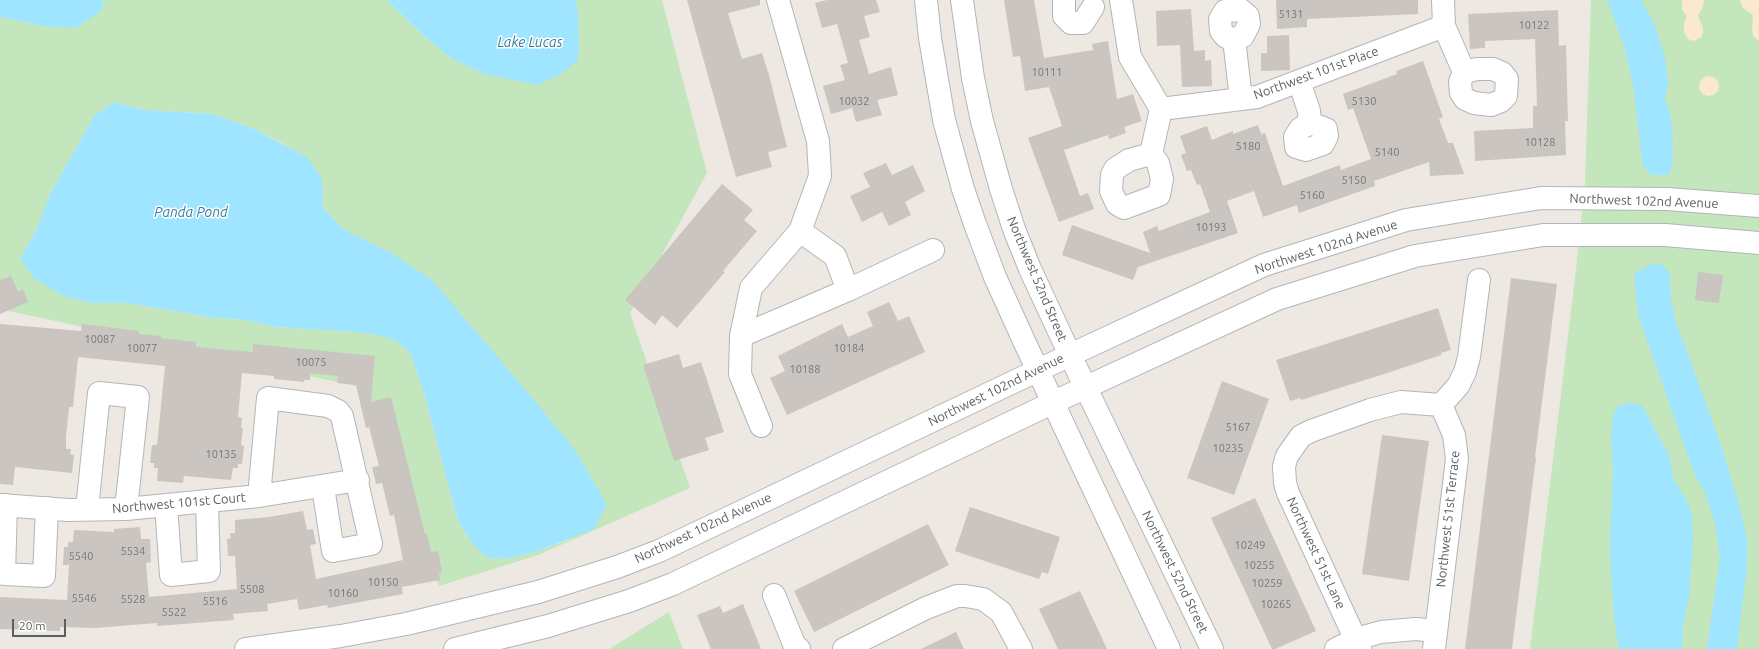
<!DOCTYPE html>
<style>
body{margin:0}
#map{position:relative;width:1759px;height:649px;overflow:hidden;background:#ede8e1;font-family:Ubuntu,sans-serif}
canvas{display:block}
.scale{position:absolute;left:12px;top:619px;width:54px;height:18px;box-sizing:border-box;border:2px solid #595f62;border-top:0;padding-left:5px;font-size:12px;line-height:14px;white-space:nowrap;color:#595f62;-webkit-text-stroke:3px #fff;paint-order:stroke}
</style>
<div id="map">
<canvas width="1759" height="649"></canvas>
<div class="scale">20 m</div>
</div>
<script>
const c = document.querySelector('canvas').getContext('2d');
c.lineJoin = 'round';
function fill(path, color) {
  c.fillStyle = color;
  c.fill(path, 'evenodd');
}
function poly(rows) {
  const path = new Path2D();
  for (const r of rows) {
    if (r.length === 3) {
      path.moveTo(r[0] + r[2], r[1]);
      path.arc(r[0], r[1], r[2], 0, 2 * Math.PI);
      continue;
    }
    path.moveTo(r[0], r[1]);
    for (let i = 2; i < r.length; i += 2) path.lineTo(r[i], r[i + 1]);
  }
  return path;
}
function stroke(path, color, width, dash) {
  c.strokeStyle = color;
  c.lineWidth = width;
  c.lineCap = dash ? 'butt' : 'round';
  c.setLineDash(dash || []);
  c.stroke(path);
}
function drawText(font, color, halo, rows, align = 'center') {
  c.font = font + ' Ubuntu,sans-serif';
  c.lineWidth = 3;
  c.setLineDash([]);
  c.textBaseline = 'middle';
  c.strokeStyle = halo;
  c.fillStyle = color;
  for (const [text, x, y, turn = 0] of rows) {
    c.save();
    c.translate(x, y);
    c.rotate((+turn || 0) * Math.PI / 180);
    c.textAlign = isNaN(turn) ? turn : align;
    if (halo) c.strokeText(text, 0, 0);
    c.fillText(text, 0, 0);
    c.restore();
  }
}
fill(poly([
 [104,0,387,0,426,38,452,59,577,5,575,0,662,0,707,173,630,313,690,488,538,555,439,586,365,388,0,309,0,17,41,26,101,11],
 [114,102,144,110,213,114,254,129,284,144,322,179,323,207,343,229,391,253,571,539,538,551,504,559,474,546,458,521,425,397,410,352,394,340,377,335,355,332,276,327,245,320,209,317,127,303,92,303,20,259,36,231,50,194,94,116],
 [1591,0,1759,0,1759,649,1530,649,1576,270,1585,182],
 [669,612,683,649,609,649]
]), '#c3e6bc');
fill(poly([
 [1682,0,1704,0,1703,7,1698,16,1703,28,1703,33,1701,37,1694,41,1688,39,1684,32,1684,23,1687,17,1682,10],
 [1740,0,1759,0,1759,41,1754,37,1752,31,1753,15,1743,8],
 [1709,86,10]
]), '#fbe9ce');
fill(poly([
 [0,0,104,0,101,11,76,28,41,26,0,17],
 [387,0,575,0,577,4,579,34,578,60,561,74,537,85,484,74,452,59,426,38],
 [1607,0,1641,0,1655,25,1665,58,1668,82,1665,99,1670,113,1673,141,1672,166,1668,175,1651,175,1643,166,1633,84,1624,46],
 [114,102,144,110,213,114,254,129,307,157,322,179,323,207,343,229,391,253,432,280,535,401,577,453,607,505,594,529,538,551,504,559,488,558,474,546,458,521,425,397,410,352,394,340,377,335,355,332,276,327,245,320,209,317,127,303,92,303,63,296,34,278,20,259,36,231,50,194,94,116],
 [1652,264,1663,265,1670,274,1671,298,1675,319,1720,442,1737,497,1747,538,1747,568,1737,649,1707,649,1720,557,1715,524,1705,492,1694,473,1638,315,1634,274],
 [1629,403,1642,405,1670,457,1673,478,1688,503,1692,517,1693,543,1689,596,1683,626,1682,649,1619,649,1615,625,1611,578,1610,540,1613,470,1611,435,1613,415,1618,406]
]), '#9fe5ff');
fill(poly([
 [687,0,760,0,760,5,728,13,742,59,762,53,769,75,787,147,768,152,772,167,736,177],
 [827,0,876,0,880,12,864,16,870,37,859,40,869,74,891,67,898,95,877,100,882,115,856,122,852,108,831,114,823,86,845,80,840,65,848,63,837,24,822,28,815,3],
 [1004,0,1034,0,1044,58,1093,50,1092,44,1108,41,1117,99,1133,94,1142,121,1124,127,1126,133,1109,139,1108,135,1064,150,1080,196,1088,193,1094,209,1059,222,1028,138,1062,126,1049,87,1025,91,1020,56,1013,57],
 [1276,0,1418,0,1418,14,1307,19,1307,27,1277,29],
 [1191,9,1194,51,1205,50,1205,61,1211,60,1212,86,1182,87,1180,45,1157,46,1156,11],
 [1558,10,1559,46,1566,45,1568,121,1565,121,1566,155,1475,161,1474,131,1533,128,1533,106,1537,106,1535,39,1485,41,1485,48,1470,49,1468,14],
 [1289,35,1290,70,1261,71,1261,53,1267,53,1267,36],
 [1423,61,1443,117,1439,119,1448,143,1453,143,1464,174,1430,176,1429,162,1374,181,1375,186,1299,213,1297,205,1263,217,1254,191,1227,201,1238,233,1138,267,1133,280,1062,255,1072,225,1150,253,1143,232,1157,226,1159,231,1210,212,1200,184,1197,185,1191,170,1187,171,1181,155,1186,153,1180,136,1207,126,1212,140,1233,131,1233,134,1258,125,1261,134,1265,133,1283,186,1340,165,1341,170,1371,159,1353,108,1348,110,1343,94,1397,74,1396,71],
 [886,163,892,175,913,165,925,191,905,202,911,215,889,226,882,212,862,222,850,196,870,187,863,173],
 [722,184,753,210,744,220,757,231,723,271,725,272,677,328,662,315,655,325,625,300],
 [1698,272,1723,275,1719,303,1695,300],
 [11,276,18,292,23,289,28,302,0,314,0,280],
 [1511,278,1557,284,1535,457,1536,457,1512,649,1465,649],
 [889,302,898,321,909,316,925,352,787,415,770,378,785,371,778,356,842,324,848,337,873,326,867,312],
 [1438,308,1451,350,1441,353,1441,355,1381,375,1301,400,1300,398,1290,401,1276,360],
 [0,324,81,331,82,324,139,331,139,334,161,336,161,338,196,342,196,347,253,352,253,344,375,356,371,402,391,397,425,534,427,534,431,552,438,551,442,572,439,573,440,580,402,587,403,594,328,608,327,605,299,610,297,599,267,604,268,611,233,614,234,620,157,626,157,623,95,628,60,627,60,631,0,629,0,597,67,600,69,565,63,565,64,547,68,547,68,542,73,542,74,530,114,532,114,529,140,527,141,539,150,539,151,562,146,563,149,597,237,589,235,556,228,556,227,539,231,538,230,533,235,533,235,520,269,517,303,511,307,530,313,529,316,544,310,545,316,579,403,560,394,515,390,516,382,483,376,484,372,467,379,466,369,427,366,428,356,385,337,383,338,376,310,373,310,380,304,380,304,382,274,379,274,376,242,373,238,417,242,418,241,428,243,428,241,445,244,446,242,464,238,464,238,468,233,468,231,480,184,476,183,483,157,481,158,468,154,468,154,463,150,463,152,445,157,445,165,366,78,357,73,407,69,407,66,437,66,449,71,449,70,454,74,455,72,473,15,467,13,485,0,484],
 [679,354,683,368,701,362,724,432,705,438,709,450,674,461,643,365],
 [1222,381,1269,399,1234,495,1187,478],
 [1382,435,1429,441,1409,581,1362,574],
 [1255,498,1316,631,1275,649,1272,649,1211,518],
 [970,507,1060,537,1048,574,1042,572,1039,579,955,551],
 [928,524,949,565,814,632,794,591],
 [1080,591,1107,649,1058,649,1039,609],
 [743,604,761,649,711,649,697,615,720,606,723,613],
 [956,632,964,649,921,649]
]), '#cac5c0');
const minor = poly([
 [926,0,930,38,944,120,963,189,975,224,995,277,1024,341,1169,649],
 [962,0,973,78,982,121,1001,189,1014,229,1030,269,1070,355,1212,649],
 [1064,0,1064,16,1071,23,1083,23,1093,7],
 [1121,0,1130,57,1161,109,1151,154,1158,163,1162,179,1159,195,1124,208,1117,204,1111,191,1112,175,1115,169,1129,160,1151,154],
 [1443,0,1444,26,1464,72,1477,69,1493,69,1502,73,1507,79,1506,96,1501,101,1491,105,1474,103,1465,99,1461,93,1460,82,1464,72],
 [1234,39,1226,37,1221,31,1220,19,1225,11,1241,10,1248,16,1249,24,1243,36,1234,39,1241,99],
 [1299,81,1309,111,1310,123,1300,129,1295,137,1296,147,1306,150,1323,144,1327,136,1326,129,1310,123],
 [1161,109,1257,97,1444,26],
 [800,231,835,256,848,290],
 [741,336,848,290,933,250],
 [761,426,740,374,741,336,751,288,800,231,820,176,818,141,778,0],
 [259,496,268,398,328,406,338,411,342,416,371,544,333,551,323,487],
 [0,505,68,510,126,509,259,496,358,480],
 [6,505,4,574,44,576,47,508],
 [166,505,171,575,209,571,207,502],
 [87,509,99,393,138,397,126,509],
 [774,595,794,644,799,649],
 [246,649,341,636,406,624,538,592,617,567,659,551,1070,355,1264,265,1406,220,1541,198,1667,199,1759,206],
 [455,649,548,626,629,601,673,584,1054,402,1277,299,1415,256,1543,235,1665,235,1759,243],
 [844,649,926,608,957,596,965,596,983,599,1001,612,1021,649],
 [1336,649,1356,639,1381,632,1416,629,1436,631],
 [1360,649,1288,493,1285,483,1284,466,1287,456,1301,436,1311,431,1370,410,1401,402,1441,405],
 [1434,649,1457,459,1454,435,1441,405,1458,386,1465,372,1469,357,1479,280]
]);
stroke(minor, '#b2b5b9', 24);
stroke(minor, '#fff', 22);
drawText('11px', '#75787a', null, [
 ["5131",1291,14],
 ["10122",1534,25],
 ["10111",1047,72],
 ["10032",854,101],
 ["5130",1364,101],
 ["10128",1540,142],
 ["5180",1248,146],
 ["5140",1387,152],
 ["5150",1354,180],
 ["5160",1312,195],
 ["10193",1211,227],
 ["10087",100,339],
 ["10077",142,348],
 ["10184",849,348],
 ["10075",311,362],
 ["10188",805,369],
 ["5167",1238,427],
 ["10235",1228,448],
 ["10135",221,454],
 ["10249",1250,545],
 ["5534",133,551],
 ["5540",81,556],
 ["10255",1259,565],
 ["10150",383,582],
 ["10259",1267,583],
 ["5508",252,589],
 ["10160",343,593],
 ["5546",84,598],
 ["5528",133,599],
 ["5516",215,601],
 ["10265",1276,604],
 ["5522",174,612]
]);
drawText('13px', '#595f62', '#fff', [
 ["Northwest 101st Place",1316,73,-20],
 ["Northwest 102nd Avenue",1644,201,2],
 ["Northwest 102nd Avenue",1326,247,-18],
 ["Northwest 52nd Street",1037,279,67],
 ["Northwest 102nd Avenue",996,390,-26],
 ["Northwest 101st Court",179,503,-5],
 ["Northwest 51st Terrace",1448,519,-84],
 ["Northwest 102nd Avenue",703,528,-25],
 ["Northwest 51st Lane",1316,553,65],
 ["Northwest 52nd Street",1175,572,64]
]);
drawText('italic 14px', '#357ba1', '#fff', [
 ["Lake Lucas",530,42],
 ["Panda Pond",191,212]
]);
</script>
